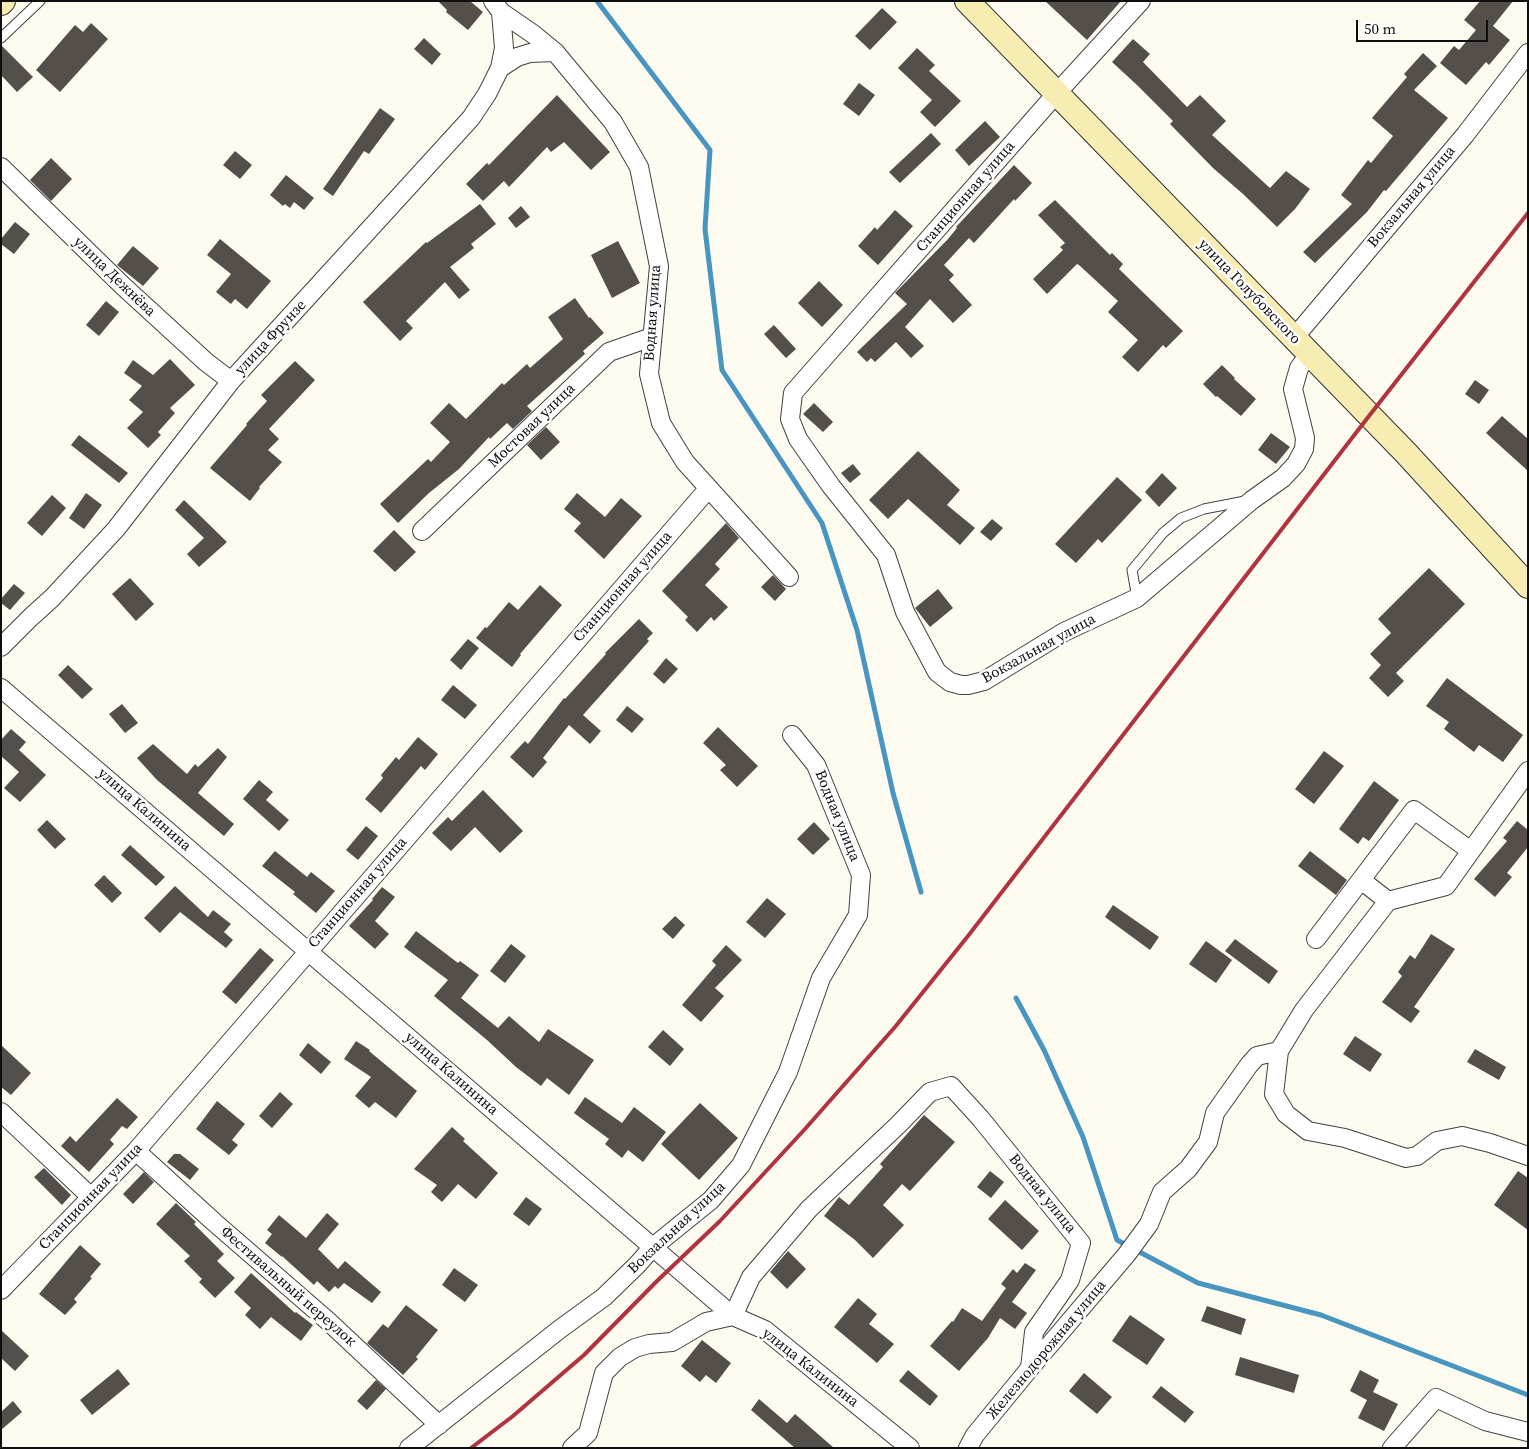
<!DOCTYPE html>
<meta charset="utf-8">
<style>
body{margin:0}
#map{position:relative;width:1529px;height:1449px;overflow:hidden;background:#fdfaf0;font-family:"Source Serif 4",serif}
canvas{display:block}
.frame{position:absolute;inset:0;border:2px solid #0e0e0e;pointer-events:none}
.scale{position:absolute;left:1356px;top:20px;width:132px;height:22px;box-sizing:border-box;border:2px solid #0e0e0e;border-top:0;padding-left:6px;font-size:15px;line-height:18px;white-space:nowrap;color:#0e0e0e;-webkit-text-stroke:4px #fff;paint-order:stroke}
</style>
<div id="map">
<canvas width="1529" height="1449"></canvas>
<div class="frame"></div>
<div class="scale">50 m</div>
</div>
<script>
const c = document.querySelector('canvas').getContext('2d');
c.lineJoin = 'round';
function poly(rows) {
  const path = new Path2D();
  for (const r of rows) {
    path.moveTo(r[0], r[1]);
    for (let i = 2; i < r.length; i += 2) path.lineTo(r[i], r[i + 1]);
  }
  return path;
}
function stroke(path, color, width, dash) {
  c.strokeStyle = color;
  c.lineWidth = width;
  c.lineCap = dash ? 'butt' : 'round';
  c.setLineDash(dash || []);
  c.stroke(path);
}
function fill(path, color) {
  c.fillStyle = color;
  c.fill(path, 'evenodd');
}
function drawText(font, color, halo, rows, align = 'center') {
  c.font = font + ' "Source Serif 4",serif';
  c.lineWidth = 5;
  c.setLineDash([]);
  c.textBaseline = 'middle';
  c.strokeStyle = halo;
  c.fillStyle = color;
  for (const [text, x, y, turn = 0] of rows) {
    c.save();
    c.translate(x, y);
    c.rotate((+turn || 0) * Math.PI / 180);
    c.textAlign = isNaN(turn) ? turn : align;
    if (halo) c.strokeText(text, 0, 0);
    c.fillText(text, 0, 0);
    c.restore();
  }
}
stroke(poly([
 [597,1,710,150,705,229,722,370,822,523,857,630,893,793,921,892],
 [1016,998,1044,1050,1083,1137,1117,1240,1198,1283,1321,1315,1528,1395]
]), '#4895c0', 5);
fill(poly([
 [438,1,470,1,483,12,468,30,446,12,447,10],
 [1045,1,1121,1,1087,40],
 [1480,1,1513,1,1493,26,1510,40,1489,65,1486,62,1466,85,1440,63,1454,46,1459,50,1476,30,1464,20],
 [882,8,897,22,870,50,855,36],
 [91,23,108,39,60,92,36,70,75,25,83,32],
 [424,38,441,54,432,65,414,49],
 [1133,39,1150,54,1143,62,1187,107,1200,95,1226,121,1212,135,1270,188,1286,171,1310,189,1295,209,1277,227,1243,194,1213,168,1170,124,1173,121,1137,85,1112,62],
 [1,45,33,77,17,92,1,75],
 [917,48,935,65,929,71,961,101,935,127,920,112,932,100,898,68],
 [1423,53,1437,66,1414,90,1448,118,1386,191,1384,190,1367,212,1315,263,1303,252,1352,204,1341,195,1368,160,1371,163,1393,136,1372,118,1407,77,1404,74],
 [859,83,875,95,859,116,843,104],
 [557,95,610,152,591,170,564,142,551,152,547,147,509,187,504,181,483,201,466,184,487,163,489,165],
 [380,108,395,119,369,154,364,151,333,196,323,189],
 [985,121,1000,137,969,166,955,150],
 [931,133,941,144,900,183,889,172],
 [235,151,252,165,240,179,223,165],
 [51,158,72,179,51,201,30,180],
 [1014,165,1032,183,1015,201,1014,199,974,243,969,238,944,265,954,275,949,280,972,305,953,323,930,299,905,327,924,346,911,358,896,342,875,362,871,358,867,362,857,352,907,304,895,293,948,239,957,228,956,227],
 [286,175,314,198,304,210,294,202,290,208,285,204,283,206,270,195],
 [1055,200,1110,255,1112,253,1123,264,1119,269,1183,331,1166,348,1163,345,1138,372,1122,357,1138,340,1108,312,1118,301,1079,265,1077,264,1047,294,1033,279,1063,250,1060,247,1065,243,1038,215],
 [480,204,496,224,471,244,474,248,450,267,470,290,459,299,445,282,406,321,413,328,400,341,363,302,426,242,427,243],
 [521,206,530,217,516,228,508,218],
 [895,210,913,226,878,265,858,246,875,227,877,230],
 [15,222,30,234,14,254,1,244,1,239],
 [220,239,271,281,247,309,235,299,231,304,216,292,231,274,207,255],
 [618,241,640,283,612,298,591,255],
 [133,246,159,268,143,286,117,265],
 [819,281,843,305,822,327,798,303],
 [575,298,589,318,590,317,604,333,583,351,585,354,527,406,532,411,513,429,507,423,490,439,489,437,459,469,429,493,398,523,380,504,428,459,431,462,450,442,430,423,449,403,466,419,502,383,504,385,527,364,530,368,563,339,548,317],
 [106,301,119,312,99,336,86,325],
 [774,325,796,349,786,358,764,334],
 [170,359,195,385,170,408,175,413,158,432,161,435,148,448,127,428,143,412,129,400,142,386,124,373,133,360,153,375],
 [295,361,315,380,269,429,279,439,268,450,282,462,259,487,260,488,250,501,210,468,247,425,246,424,267,401,261,395],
 [1222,365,1235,378,1234,379,1256,399,1241,416,1217,396,1216,397,1203,384],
 [1475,380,1489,390,1479,404,1465,394],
 [814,403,833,422,823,432,803,414],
 [1502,416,1528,439,1528,471,1486,433],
 [546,427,560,442,541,460,527,445],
 [1271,433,1290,447,1276,464,1258,450],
 [79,435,128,473,119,483,71,445],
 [918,451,960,490,947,505,975,528,960,545,908,499,888,519,869,500],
 [853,464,861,474,850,483,841,473],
 [1162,473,1177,488,1159,507,1145,492],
 [1117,477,1142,500,1102,543,1098,539,1076,563,1055,544],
 [86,493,102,505,84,529,69,518],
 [577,493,605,517,621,498,642,516,604,559,574,531,581,523,564,509],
 [52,495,66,508,42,536,27,523],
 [184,500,227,542,199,567,187,554,204,538,175,510],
 [992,519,1003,528,991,541,980,532],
 [726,523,739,538,715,564,720,569,705,585,728,607,714,621,711,617,697,632,685,620,688,617,662,591],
 [394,530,416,552,395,572,373,551],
 [1429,568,1465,604,1396,673,1404,681,1388,697,1369,678,1381,665,1370,654,1391,633,1378,619],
 [773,575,786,589,775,601,761,587],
 [130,578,154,604,136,621,112,594],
 [14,584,25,593,10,610,1,603,1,599],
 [540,585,562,605,520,654,521,655,512,667,476,638,485,627,487,628,509,602,518,610],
 [938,589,953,608,930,627,915,608],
 [639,619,653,633,647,639,649,641,583,715,601,731,590,744,569,725,543,758,547,762,533,778,510,757,525,741,528,744,564,698,565,699,606,654,605,653],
 [468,639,479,648,461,670,450,660],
 [666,658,678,669,664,684,653,674],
 [68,665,93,689,82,699,58,675],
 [1447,678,1523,735,1503,762,1479,745,1474,752,1444,729,1449,722,1426,706],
 [453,685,477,705,465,719,441,700],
 [122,704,138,723,125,733,109,714],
 [627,706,644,719,632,733,616,720],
 [718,727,758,766,737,787,720,770,726,765,703,743],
 [11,729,26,742,19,750,46,775,20,802,4,788,19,772,1,756,1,740],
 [418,737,438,754,425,770,421,766,381,813,365,799,383,778,381,775,396,757,399,760],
 [153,744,187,774,195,764,198,767,218,748,227,757,198,793,234,824,224,836,157,780,137,758],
 [1324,751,1344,766,1314,804,1295,789],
 [259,780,273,792,266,800,289,820,279,831,243,799],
 [1374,781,1399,800,1369,841,1363,837,1358,844,1339,829],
 [483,790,523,831,500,853,475,827,451,851,432,833,448,817,452,821],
 [47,820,66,839,55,849,37,830],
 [1517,821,1528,830,1528,847,1507,873,1512,877,1495,897,1474,879,1507,841,1503,838],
 [814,822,830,839,813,855,797,839],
 [366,826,378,836,358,860,346,850],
 [130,845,165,877,156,886,121,855],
 [275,851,307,877,311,872,335,891,316,913,293,894,295,892,262,866],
 [1310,851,1347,880,1336,895,1298,866],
 [104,875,122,893,112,903,94,885],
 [175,886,208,917,213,910,231,924,224,932,233,940,226,948,180,912,160,933,144,918],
 [382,887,395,897,375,921,389,934,375,949,349,926,373,900,372,899],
 [767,898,786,914,765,938,746,922],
 [1113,905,1159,937,1150,950,1105,917],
 [675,916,685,925,673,939,662,929],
 [416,931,458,963,460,961,479,975,461,998,498,1028,509,1016,539,1042,548,1029,594,1060,569,1095,547,1078,541,1086,516,1067,487,1040,434,996,448,980,404,947],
 [1431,934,1455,949,1414,1007,1420,1011,1411,1023,1382,1002,1402,976,1398,972,1410,955,1415,959],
 [1235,939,1278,971,1269,984,1225,951],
 [1206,941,1232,960,1216,983,1189,964],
 [511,944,526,956,505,983,490,971],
 [726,945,742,960,715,988,724,996,701,1022,682,1005,716,965,712,961],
 [260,948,274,960,236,1004,222,992],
 [663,1030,684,1049,670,1066,648,1047],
 [1355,1036,1382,1054,1370,1072,1343,1054],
 [356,1041,370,1050,369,1051,417,1091,396,1118,375,1102,369,1108,355,1096,371,1077,344,1059],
 [308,1043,331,1062,321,1074,299,1055],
 [1,1045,31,1073,11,1095,1,1087],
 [1475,1049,1506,1067,1499,1080,1467,1062],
 [280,1092,293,1104,272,1128,259,1116],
 [585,1097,622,1123,634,1107,666,1132,643,1162,628,1150,622,1158,605,1144,609,1139,574,1113],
 [117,1098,138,1117,127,1129,122,1126,110,1140,114,1144,89,1172,61,1146,70,1136,76,1142],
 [217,1101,245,1124,232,1140,238,1145,229,1155,196,1129],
 [700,1103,738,1138,699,1180,661,1144],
 [924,1115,955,1142,910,1191,902,1184,883,1205,904,1225,873,1258,855,1240,824,1216,839,1197,849,1205,883,1167,880,1164],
 [452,1127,465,1139,463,1141,498,1173,476,1199,458,1184,442,1202,431,1192,437,1185,414,1169],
 [174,1154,180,1154,199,1169,190,1180,167,1162],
 [44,1168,71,1195,62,1205,34,1177],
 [990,1171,1004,1182,991,1198,977,1187],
 [1518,1171,1528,1178,1528,1230,1494,1205],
 [144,1172,154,1182,133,1204,123,1194],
 [526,1197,542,1209,529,1226,513,1214],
 [1005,1200,1039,1231,1022,1250,988,1219],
 [176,1203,196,1222,194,1224,224,1254,217,1261,235,1278,215,1298,199,1282,202,1279,184,1261,190,1256,156,1224],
 [327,1213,339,1224,318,1249,338,1269,345,1261,381,1292,372,1303,344,1283,338,1289,335,1286,329,1292,317,1281,314,1285,282,1256,282,1257,265,1243,272,1234,267,1230,279,1215,306,1238],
 [80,1245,101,1264,90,1277,92,1278,74,1299,77,1302,65,1315,39,1294],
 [788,1251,806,1269,787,1289,770,1272],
 [1025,1263,1036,1270,1012,1302,1027,1313,1015,1329,1000,1318,988,1338,959,1371,930,1346,952,1321,953,1322,962,1308,982,1321,1006,1288,1001,1284,1013,1269,1017,1273],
 [454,1268,478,1285,465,1302,442,1285],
 [251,1273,295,1313,296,1312,313,1325,301,1341,271,1317,260,1329,245,1315,251,1308,234,1292],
 [858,1298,877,1314,869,1324,894,1344,877,1363,834,1327],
 [406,1305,438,1330,416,1357,418,1359,403,1375,367,1343,383,1324,388,1328],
 [1207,1306,1246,1319,1241,1335,1201,1321],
 [1130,1315,1165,1339,1147,1365,1112,1341],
 [1,1330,29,1356,15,1371,1,1358],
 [702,1340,731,1363,716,1383,706,1375,700,1382,681,1366],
 [1240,1357,1299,1375,1294,1393,1235,1375],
 [118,1369,130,1384,92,1415,80,1400],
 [908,1370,938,1396,930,1406,899,1381],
 [1360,1370,1379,1380,1373,1392,1398,1404,1384,1431,1358,1418,1367,1400,1350,1391],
 [1084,1373,1112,1397,1097,1414,1069,1391],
 [376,1380,386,1389,367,1410,357,1401],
 [1161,1386,1194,1412,1185,1423,1152,1397],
 [759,1399,787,1423,795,1414,834,1448,795,1448,751,1410],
 [13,1401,22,1412,1,1430,1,1412]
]), '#554f4b');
const lane = poly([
 [1,38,40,1],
 [1137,598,1132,570,1163,533,1181,518,1204,509,1245,501]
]);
const street = poly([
 [493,1,501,12,533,34,555,52,613,122,639,167,659,266,649,374,661,423,685,462,789,577],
 [1141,1,1056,94,793,393,790,419,798,439,831,486,886,555,905,612,937,672,950,682,961,685,968,685,984,681,1064,632,1137,598,1252,500,1283,478,1296,464,1304,449,1305,438,1293,389,1299,368,1309,354],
 [500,68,517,57,530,53,555,52],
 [1,167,123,286,206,362,231,381],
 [1293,339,1465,135,1528,53],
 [422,531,609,352,652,337],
 [1,647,31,617,52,598,116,529,231,381,471,118,487,94,500,68,504,48,501,12],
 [1,688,733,1316,765,1330,910,1448],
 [1528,771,1446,886,1388,901,1304,1010,1279,1051,1274,1094,1286,1114,1308,1131,1345,1138,1406,1158,1417,1156,1437,1141,1462,1136,1490,1143,1528,1156],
 [1361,880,1388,901],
 [1316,939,1414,810,1471,851],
 [1,1112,91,1197],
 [136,1151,214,1222,328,1321,439,1425],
 [1,1290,136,1151,708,489],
 [409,1448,560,1329,604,1297,637,1265,653,1247,711,1200,741,1165,788,1072,821,978,858,915,861,875,816,765,792,735],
 [572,1448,588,1433,604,1373,620,1357,635,1348,649,1344,672,1342,706,1322,733,1316,751,1277,809,1209,898,1125,930,1092,951,1086,981,1119,1081,1243,1070,1280,1034,1332,1030,1368],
 [968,1448,975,1435,1030,1368,1127,1254,1149,1224,1162,1192,1188,1169,1208,1142,1215,1113,1249,1065,1257,1056,1279,1051],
 [1392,1448,1436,1398,1485,1421,1528,1432]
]);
const secondary = poly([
 [967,1,1406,453,1528,586],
 [1,3,3,1]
]);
stroke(lane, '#414141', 11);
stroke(street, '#414141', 20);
stroke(secondary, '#303030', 26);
stroke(lane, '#fff', 9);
stroke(street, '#fff', 18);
stroke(secondary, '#f7ecb2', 24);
stroke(poly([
 [471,1448,513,1416,584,1355,657,1281,720,1221,805,1129,895,1027,968,936,1369,416,1528,213]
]), '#b0343f', 4);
drawText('15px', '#0e0e0e', '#fff', [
 ["Станционная улица",966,197,-49],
 ["Вокзальная улица",1412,197,-50],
 ["улица Дежнёва",114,277,44],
 ["улица Голубовского",1249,292,46],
 ["Водная улица",653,313,-86],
 ["улица Фрунзе",271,338,-47],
 ["Мостовая улица",532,426,-44],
 ["Станционная улица",623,587,-49],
 ["Вокзальная улица",1039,649,-29],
 ["улица Калинина",144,810,41],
 ["Водная улица",837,816,68],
 ["Станционная улица",358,893,-49],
 ["улица Калинина",451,1074,41],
 ["Водная улица",1042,1194,51],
 ["Станционная улица",91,1197,-46],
 ["Вокзальная улица",677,1228,-43],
 ["Фестивальный переулок",288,1287,41],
 ["Железнодорожная улица",1047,1350,-50],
 ["улица Калинина",810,1368,38]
]);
</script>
